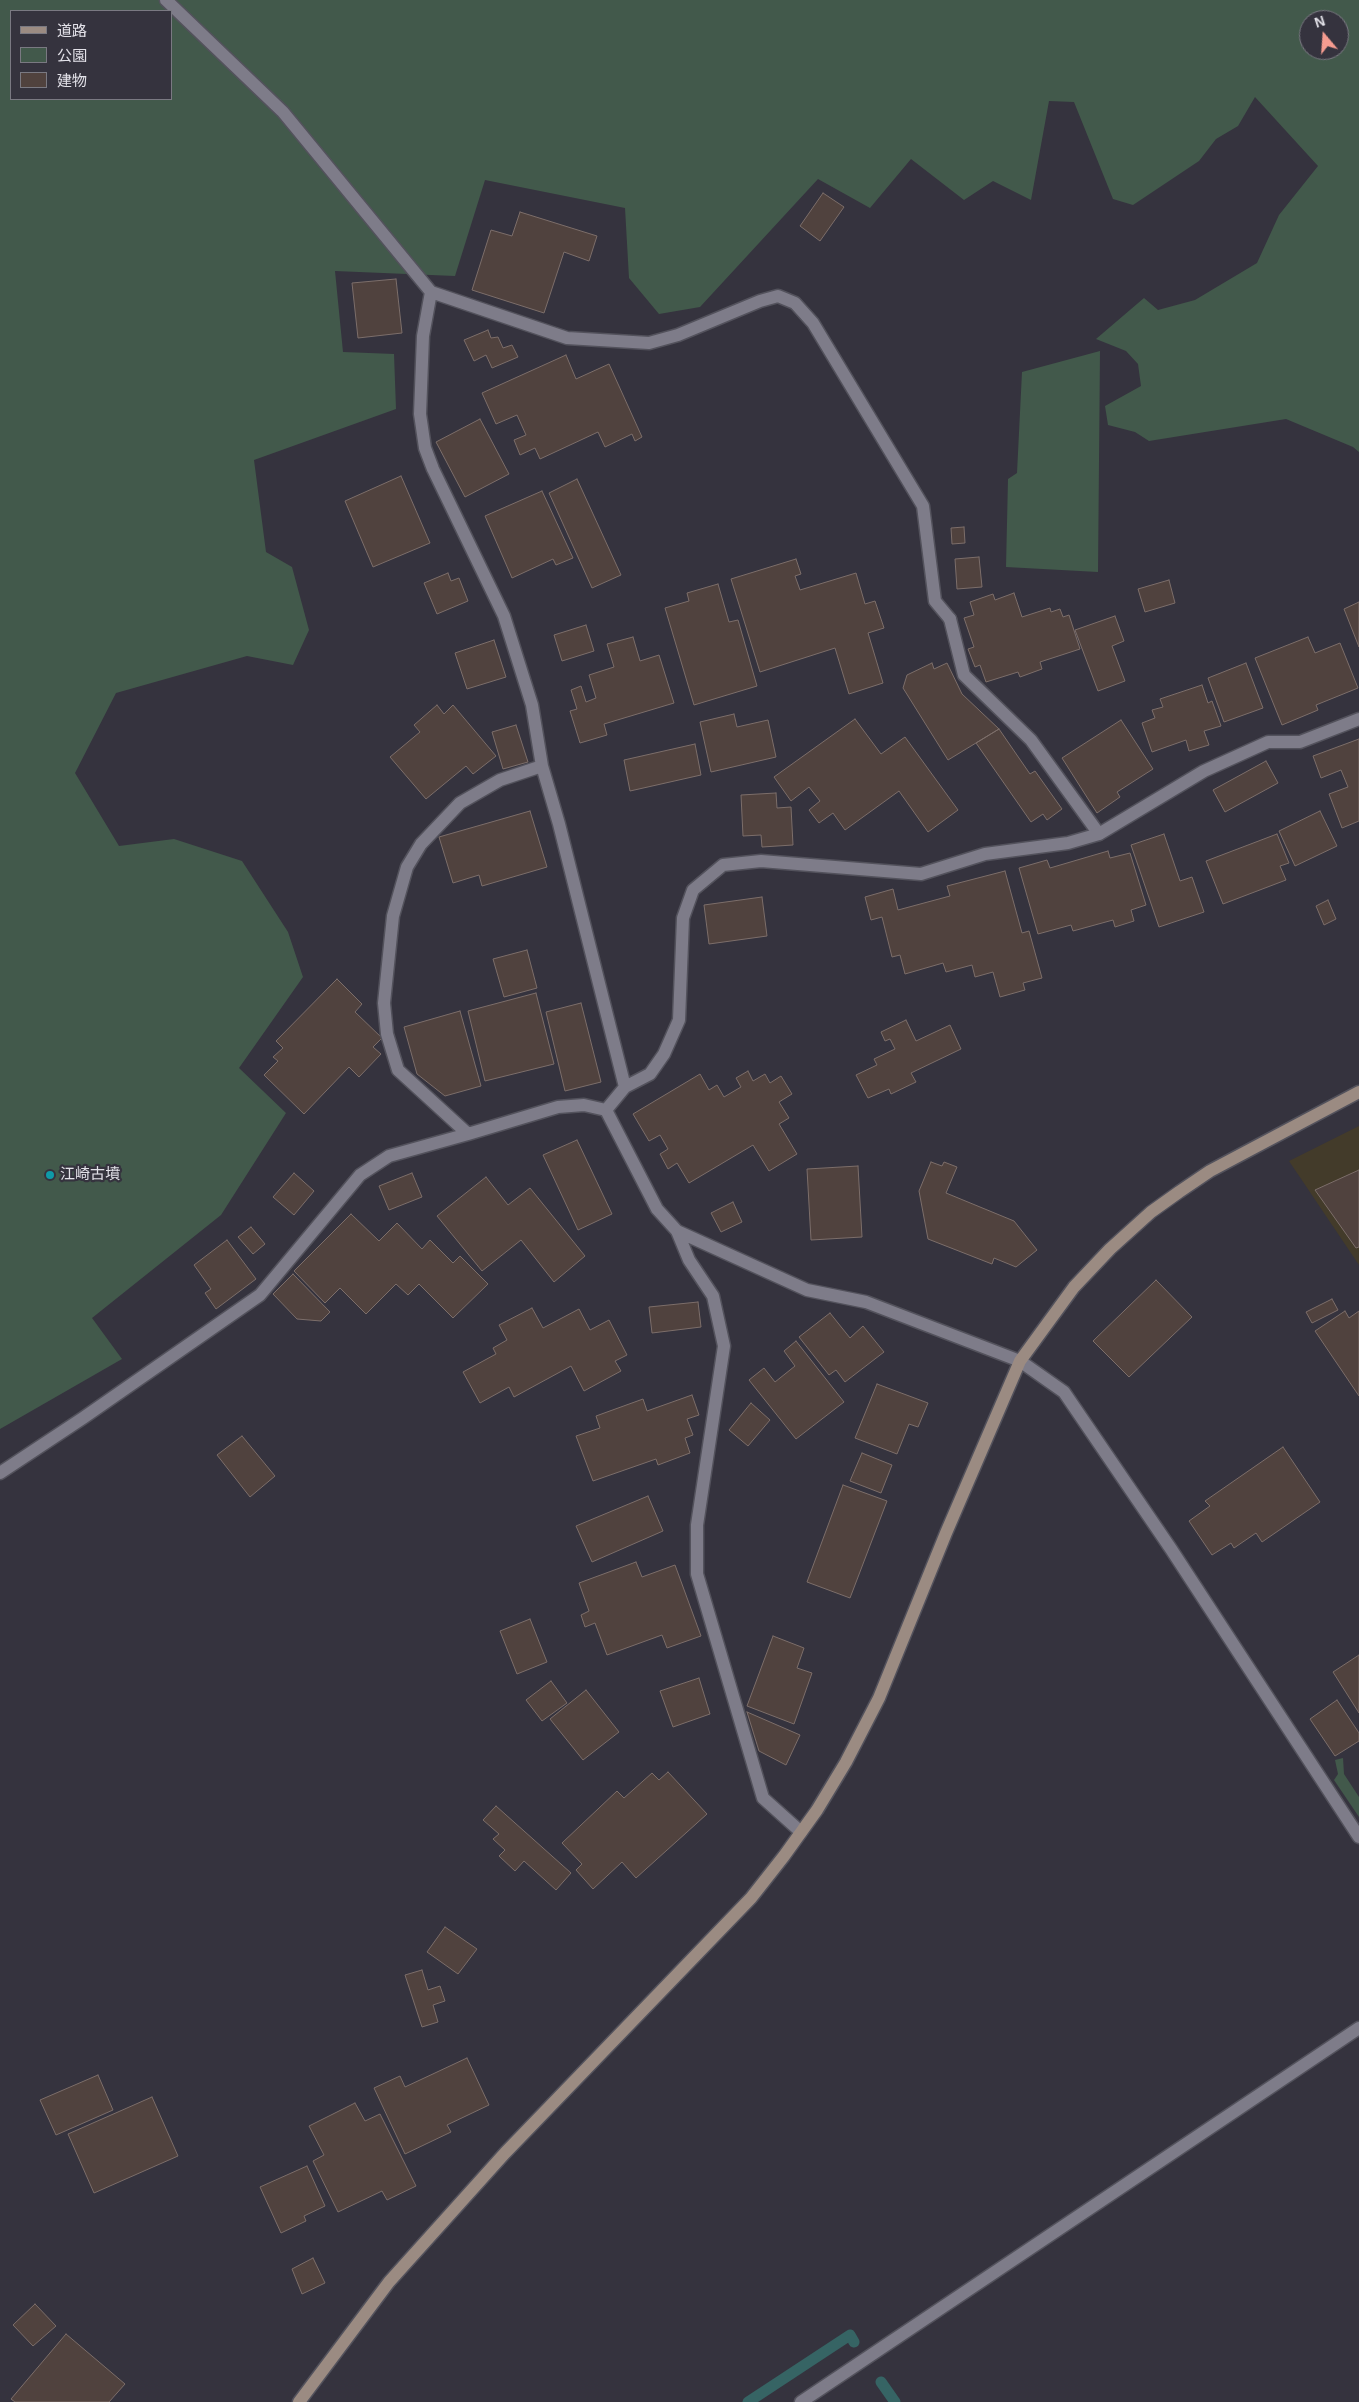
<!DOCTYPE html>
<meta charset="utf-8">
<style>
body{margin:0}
#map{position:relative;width:1359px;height:2402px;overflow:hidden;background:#35333e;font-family:Arial,"Noto Sans JP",sans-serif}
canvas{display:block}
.legend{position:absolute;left:10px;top:10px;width:162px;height:90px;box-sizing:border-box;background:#35333e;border:1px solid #7a7982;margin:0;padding:6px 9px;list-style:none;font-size:15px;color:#e2e1e8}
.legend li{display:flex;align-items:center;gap:10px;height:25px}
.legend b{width:25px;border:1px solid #7a7982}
.north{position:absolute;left:1299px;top:10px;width:50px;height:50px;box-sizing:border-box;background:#35333e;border:1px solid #7a7982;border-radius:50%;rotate:342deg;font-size:14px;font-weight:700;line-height:20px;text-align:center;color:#e2e1e8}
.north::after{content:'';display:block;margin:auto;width:18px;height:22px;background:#f59c90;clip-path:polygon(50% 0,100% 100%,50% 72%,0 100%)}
</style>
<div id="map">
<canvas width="1359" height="2402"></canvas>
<ul class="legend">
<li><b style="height:6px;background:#9b8b82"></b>道路</li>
<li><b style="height:14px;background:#42594b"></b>公園</li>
<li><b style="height:14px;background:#50423e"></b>建物</li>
</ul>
<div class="north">N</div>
</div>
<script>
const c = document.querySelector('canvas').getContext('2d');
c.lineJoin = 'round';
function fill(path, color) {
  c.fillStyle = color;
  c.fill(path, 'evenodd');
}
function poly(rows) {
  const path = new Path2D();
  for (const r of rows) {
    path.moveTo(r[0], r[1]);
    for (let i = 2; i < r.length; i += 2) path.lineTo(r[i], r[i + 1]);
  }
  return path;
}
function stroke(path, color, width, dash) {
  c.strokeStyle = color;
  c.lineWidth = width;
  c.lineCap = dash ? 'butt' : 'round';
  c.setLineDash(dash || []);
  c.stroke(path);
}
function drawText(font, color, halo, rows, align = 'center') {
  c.font = font + ' Arial,"Noto Sans JP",sans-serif';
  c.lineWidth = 4.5;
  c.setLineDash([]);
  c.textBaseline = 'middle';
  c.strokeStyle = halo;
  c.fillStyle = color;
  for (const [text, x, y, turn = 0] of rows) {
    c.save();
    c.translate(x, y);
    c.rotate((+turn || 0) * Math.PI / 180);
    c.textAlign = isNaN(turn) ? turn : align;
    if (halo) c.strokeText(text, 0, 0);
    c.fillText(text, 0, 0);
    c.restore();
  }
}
fill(poly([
 [1359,1126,1359,1265,1289,1161]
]), '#433b2a');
fill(poly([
 [0,0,1359,0,1359,452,1353,447,1286,419,1149,441,1135,432,1108,425,1105,406,1141,386,1138,364,1126,351,1096,339,1144,298,1158,310,1195,300,1257,263,1279,215,1318,166,1255,97,1238,126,1216,139,1199,161,1133,205,1113,199,1074,102,1049,101,1031,200,993,181,964,200,911,159,870,208,818,179,700,307,659,314,629,278,625,208,485,180,455,276,335,271,343,352,394,354,396,409,254,460,266,552,292,567,309,630,293,665,247,656,116,693,75,773,119,846,174,839,242,861,288,932,303,977,239,1068,286,1113,221,1215,92,1318,122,1359,0,1429],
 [11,11,171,11,171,99,11,99],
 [1309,20,1339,20,1339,50,1309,50],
 [1100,351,1098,572,1006,567,1008,479,1017,473,1022,372],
 [1343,1758,1344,1774,1359,1797,1359,1817,1334,1780,1338,1774,1335,1760]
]), '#42594b');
stroke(poly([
 [881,2382,895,2402],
 [748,2402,850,2335,854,2342]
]), '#366464', 11);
const building = poly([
 [823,193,844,207,820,241,800,226,823,193],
 [520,212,597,236,589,261,564,252,544,313,472,290,491,230,512,236,520,212],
 [396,279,402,333,358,338,352,283,396,279],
 [488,330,491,338,498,337,503,348,512,345,518,357,492,368,486,355,474,361,464,340,488,330],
 [566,355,576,379,609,364,642,437,635,441,632,434,605,447,598,432,540,459,535,448,520,455,514,440,526,435,517,415,496,424,482,393,566,355],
 [480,419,509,474,465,497,436,442,480,419],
 [401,476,430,543,373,567,345,501,401,476],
 [577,479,621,575,592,588,549,493,577,479],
 [542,491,573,558,556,565,553,559,512,578,485,516,542,491],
 [964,527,965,543,952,544,951,528,964,527],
 [979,557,982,587,957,589,955,559,979,557],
 [796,559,801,574,795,576,800,590,856,573,865,604,875,601,884,628,868,633,883,683,849,694,835,648,760,672,731,579,796,559],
 [448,573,451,581,459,578,468,601,437,614,424,583,448,573],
 [1169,580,1175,603,1145,612,1138,589,1169,580],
 [718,584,729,622,738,620,757,686,694,705,665,608,689,601,687,593,718,584],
 [1014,593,1022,617,1050,608,1051,612,1060,609,1063,617,1069,615,1080,649,1040,662,1042,669,1020,677,1018,672,986,682,980,665,975,667,968,649,974,647,964,618,974,615,970,602,993,594,995,600,1014,593],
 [1359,602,1359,647,1344,609,1359,602],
 [1115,616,1124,641,1112,646,1125,681,1098,691,1075,630,1115,616],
 [586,625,594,651,562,661,554,635,586,625],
 [633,637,640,661,659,655,674,703,604,724,607,735,580,743,570,711,577,709,571,690,581,686,586,702,596,698,589,675,614,667,607,644,633,637],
 [1308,637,1315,653,1340,643,1358,688,1316,705,1318,710,1282,725,1255,658,1308,637],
 [494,640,506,677,467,689,455,653,494,640],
 [932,663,934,669,947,663,962,694,999,729,948,760,903,688,907,675,932,663],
 [1246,663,1263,708,1224,722,1208,678,1246,663],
 [1202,685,1208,703,1212,701,1221,726,1204,731,1209,745,1189,751,1186,740,1152,752,1142,723,1155,718,1152,710,1163,707,1160,699,1202,685],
 [437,705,444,714,453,705,496,756,473,774,466,766,426,799,390,757,420,732,414,725,437,705],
 [734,714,737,727,768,720,776,757,711,772,700,722,734,714],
 [855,719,881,754,905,737,958,810,928,832,899,791,845,830,833,813,819,823,809,810,820,801,809,787,791,801,774,777,855,719],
 [1121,720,1153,769,1117,792,1120,797,1097,813,1062,758,1121,720],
 [516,725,528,762,503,769,492,732,516,725],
 [999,729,1030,774,1035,771,1062,809,1047,820,1043,814,1031,822,976,743,999,729],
 [1359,739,1359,821,1342,828,1329,794,1348,787,1341,770,1321,778,1313,756,1359,739],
 [695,744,701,775,630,791,624,760,695,744],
 [1266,761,1278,783,1225,812,1213,790,1266,761],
 [776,793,777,808,791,807,793,845,762,847,761,835,743,836,741,795,776,793],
 [530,811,547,867,482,886,479,875,453,883,439,837,530,811],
 [1320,811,1337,846,1295,866,1279,831,1320,811],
 [1164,834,1180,881,1192,877,1204,912,1159,927,1131,845,1164,834],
 [1277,834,1289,863,1280,866,1286,880,1223,904,1206,861,1277,834],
 [1108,851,1110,858,1130,853,1146,905,1131,910,1134,921,1115,927,1113,920,1073,931,1071,925,1038,934,1019,868,1047,860,1050,868,1108,851],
 [1005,871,1022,933,1029,931,1042,978,1023,983,1025,990,1000,997,993,972,975,977,972,965,946,972,943,963,905,974,900,955,892,957,882,917,871,920,865,897,893,889,898,910,950,896,947,886,1005,871],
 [762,897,767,936,709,944,704,905,762,897],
 [1328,900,1336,919,1324,925,1316,906,1328,900],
 [527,950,537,988,504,997,493,959,527,950],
 [337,979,362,1004,355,1012,382,1038,373,1047,381,1054,359,1077,349,1067,304,1114,264,1075,278,1061,273,1057,283,1048,276,1041,337,979],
 [536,993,554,1064,485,1081,468,1011,536,993],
 [581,1003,601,1082,565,1091,546,1012,581,1003],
 [460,1011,481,1086,445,1096,417,1074,404,1027,460,1011],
 [906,1020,916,1041,950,1025,961,1049,911,1073,916,1082,891,1094,889,1089,868,1098,856,1075,877,1065,874,1059,895,1049,890,1039,885,1041,881,1032,906,1020],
 [748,1071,753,1081,765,1074,770,1083,781,1076,792,1094,779,1102,789,1118,779,1124,797,1154,769,1171,753,1145,689,1183,677,1163,668,1169,660,1154,668,1149,660,1135,649,1141,633,1114,700,1074,709,1090,717,1085,724,1097,741,1087,736,1078,748,1071],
 [577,1140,612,1214,578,1230,543,1155,577,1140],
 [931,1162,942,1166,944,1162,957,1167,946,1193,1014,1221,1037,1250,1016,1267,994,1258,992,1264,928,1239,919,1191,931,1162],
 [858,1166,862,1237,811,1240,807,1169,858,1166],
 [1359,1170,1359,1247,1356,1248,1315,1190,1359,1170],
 [294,1173,314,1191,294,1215,273,1197,294,1173],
 [412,1173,422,1197,389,1210,379,1186,412,1173],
 [486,1177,508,1205,530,1188,585,1256,554,1282,521,1240,482,1271,437,1216,486,1177],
 [733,1202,742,1222,721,1232,711,1213,733,1202],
 [351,1214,379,1241,397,1223,422,1249,430,1240,453,1263,460,1256,488,1284,453,1318,419,1284,408,1295,396,1284,366,1314,340,1288,325,1303,294,1271,351,1214],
 [251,1227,265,1244,253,1254,238,1237,251,1227],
 [227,1240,256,1279,216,1309,205,1293,211,1289,194,1265,227,1240],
 [293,1274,330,1312,321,1321,297,1319,273,1294,293,1274],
 [1156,1280,1192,1317,1129,1377,1093,1341,1156,1280],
 [1332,1299,1338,1310,1312,1323,1306,1312,1332,1299],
 [698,1302,701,1327,652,1333,649,1307,698,1302],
 [532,1308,543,1328,579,1309,590,1330,609,1320,627,1355,615,1361,621,1371,584,1391,571,1366,514,1397,509,1387,480,1403,463,1372,496,1354,493,1348,507,1340,499,1325,532,1308],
 [1345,1311,1349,1318,1359,1311,1359,1396,1315,1331,1345,1311],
 [830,1313,850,1338,863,1326,884,1352,845,1382,836,1370,829,1375,799,1337,830,1313],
 [796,1341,844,1402,796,1439,749,1380,764,1368,775,1382,795,1366,784,1351,796,1341],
 [877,1384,928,1403,918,1427,909,1424,897,1454,855,1438,877,1384],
 [692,1395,699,1415,687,1419,693,1435,685,1438,690,1453,658,1465,656,1459,593,1481,576,1436,600,1428,596,1416,643,1399,647,1411,692,1395],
 [751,1403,770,1420,748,1446,729,1430,751,1403],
 [242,1436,275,1476,250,1497,217,1455,242,1436],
 [1283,1447,1320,1502,1262,1542,1256,1533,1234,1548,1231,1543,1212,1555,1189,1521,1210,1506,1205,1501,1283,1447],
 [862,1453,892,1465,881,1493,850,1481,862,1453],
 [843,1485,887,1501,850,1598,807,1582,843,1485],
 [648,1496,663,1531,592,1562,576,1526,648,1496],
 [636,1562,642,1577,675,1565,701,1636,667,1648,662,1635,607,1655,595,1623,585,1627,581,1615,589,1611,579,1583,636,1562],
 [530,1619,547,1662,517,1674,500,1631,530,1619],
 [773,1636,804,1648,797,1668,812,1673,794,1724,747,1706,773,1636],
 [1359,1655,1359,1713,1333,1672,1359,1655],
 [699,1678,710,1714,673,1727,660,1691,699,1678],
 [551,1681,567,1703,542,1721,526,1700,551,1681],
 [586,1690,619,1732,583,1760,550,1719,586,1690],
 [1337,1700,1359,1733,1359,1741,1335,1756,1310,1719,1337,1700],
 [747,1712,800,1735,786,1765,759,1751,747,1712],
 [668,1772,707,1814,636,1878,622,1862,593,1889,576,1870,582,1864,562,1843,617,1791,624,1798,652,1773,659,1780,668,1772],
 [496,1806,571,1873,556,1890,524,1861,515,1871,499,1856,505,1850,493,1839,499,1834,483,1820,496,1806],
 [445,1927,477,1949,458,1974,427,1952,445,1927],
 [422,1970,428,1990,440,1986,445,2001,433,2005,438,2022,422,2027,405,1975,422,1970],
 [467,2058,489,2105,447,2125,451,2132,405,2154,374,2088,400,2076,405,2087,467,2058],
 [98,2075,113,2110,56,2135,40,2100,98,2075],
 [152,2097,178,2156,94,2193,68,2134,152,2097],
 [355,2103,365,2121,380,2114,416,2186,387,2200,382,2191,338,2212,313,2161,324,2155,309,2126,355,2103],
 [307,2166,325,2206,304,2216,306,2221,281,2233,260,2187,307,2166],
 [313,2258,325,2283,302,2294,292,2269,313,2258],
 [35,2304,56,2326,33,2346,13,2325,35,2304],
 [66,2334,125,2384,109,2402,15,2402,11,2399,66,2334]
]);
fill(building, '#50423e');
stroke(building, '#7c6e6a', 1);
const lane = poly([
 [950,619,964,675,1031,740,1099,834]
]);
const street = poly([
 [166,0,283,112,431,292,423,336,420,414,425,448,433,469,504,616,532,705,542,766,559,824,625,1087],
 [431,292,567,338,649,343,678,335,760,301,778,296,795,303,813,323,923,506,935,601,950,619],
 [1359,719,1300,742,1268,742,1204,771,1099,834,1068,843,985,854,921,874,761,861,723,865,693,890,683,918,679,1020,664,1054,650,1074,625,1087,606,1110,657,1209,677,1231,807,1290,866,1302,1020,1361,1064,1392,1171,1549,1359,1837],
 [468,1134,558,1107,584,1105,606,1110],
 [677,1231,689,1260,713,1296,724,1346,697,1525,697,1574,763,1798,801,1832],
 [0,1473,83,1418,260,1295,360,1175,389,1156,468,1134,398,1070,387,1034,384,1003,393,916,407,867,421,844,460,803,500,780,542,766],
 [801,2402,1359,2028]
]);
const secondary = poly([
 [299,2402,389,2282,505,2153,751,1898,784,1856,817,1810,846,1762,879,1698,946,1533,1020,1361,1074,1287,1110,1249,1151,1212,1179,1192,1210,1171,1359,1092]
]);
stroke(lane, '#53525c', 15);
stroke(street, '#53525c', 15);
stroke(secondary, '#53525c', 15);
stroke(lane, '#7e7c89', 12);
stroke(street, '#7e7c89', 12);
stroke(secondary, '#9b8b82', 12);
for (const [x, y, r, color] of [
 [50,1175,5,"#0f9aa8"]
]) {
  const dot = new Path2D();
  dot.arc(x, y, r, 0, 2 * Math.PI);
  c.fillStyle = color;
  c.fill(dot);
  stroke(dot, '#35333e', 2);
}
drawText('15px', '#e2e1e8', '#35333e', [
 ["江崎古墳",60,1175]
], 'left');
</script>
